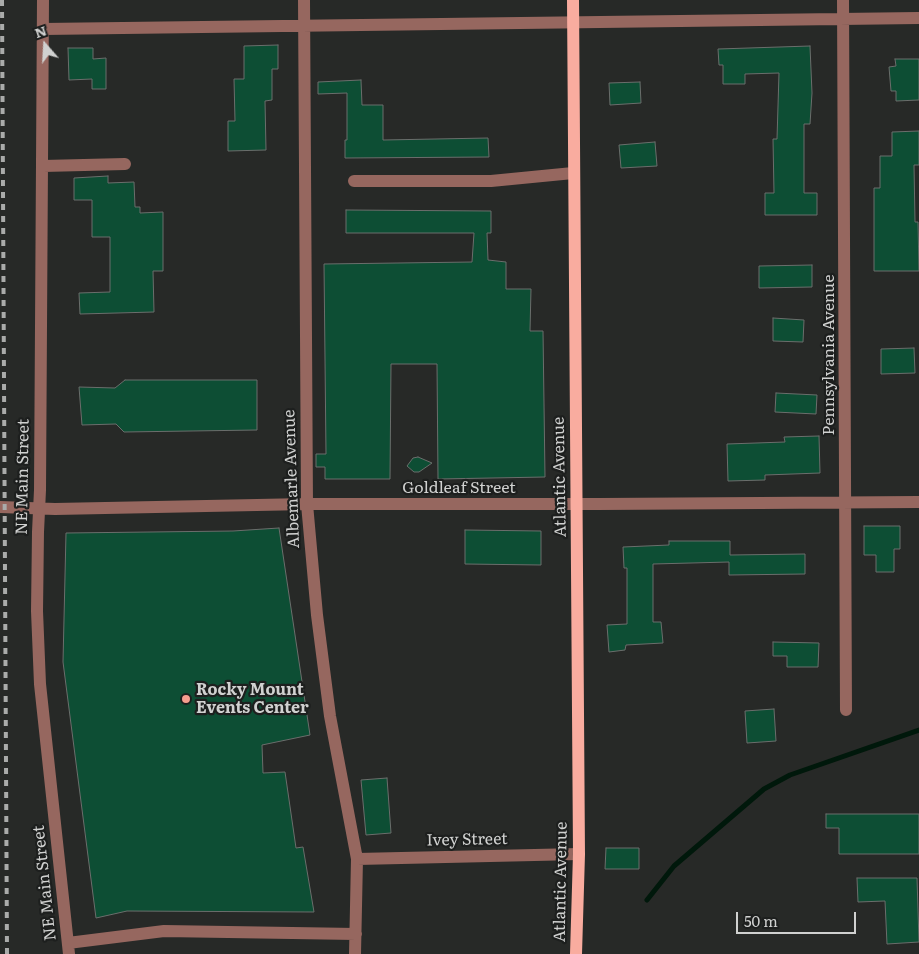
<!DOCTYPE html>
<style>
body{margin:0}
#map{position:relative;width:919px;height:954px;overflow:hidden;background:#272927;font-family:Literata,serif}
canvas{display:block}
.north{position:absolute;left:20px;top:20px;width:50px;height:50px;-webkit-text-stroke:4px #1d1f1e;paint-order:stroke;rotate:341deg;font-size:14px;font-weight:700;line-height:20px;text-align:center;color:#d0d1d0}
.north::after{content:'';display:block;margin:auto;width:18px;height:22px;background:#d0d1d0;clip-path:polygon(50% 0,100% 100%,50% 72%,0 100%)}
.scale{position:absolute;left:736px;top:912px;width:120px;height:22px;box-sizing:border-box;border:2px solid #d0d1d0;border-top:0;padding-left:6px;font-size:15px;line-height:18px;white-space:nowrap;color:#d0d1d0;-webkit-text-stroke:4px #1d1f1e;paint-order:stroke}
</style>
<div id="map">
<canvas width="919" height="954"></canvas>
<div class="north">N</div>
<div class="scale">50 m</div>
</div>
<script>
const c = document.querySelector('canvas').getContext('2d');
c.lineJoin = 'round';
function poly(rows) {
  const path = new Path2D();
  for (const r of rows) {
    path.moveTo(r[0], r[1]);
    for (let i = 2; i < r.length; i += 2) path.lineTo(r[i], r[i + 1]);
  }
  return path;
}
function stroke(path, color, width, dash) {
  c.strokeStyle = color;
  c.lineWidth = width;
  c.lineCap = dash ? 'butt' : 'round';
  c.setLineDash(dash || []);
  c.stroke(path);
}
function fill(path, color) {
  c.fillStyle = color;
  c.fill(path, 'evenodd');
}
function drawText(font, color, halo, rows, align = 'center') {
  c.font = font + ' Literata,serif';
  c.lineWidth = 4.5;
  c.setLineDash([]);
  c.textBaseline = 'middle';
  c.strokeStyle = halo;
  c.fillStyle = color;
  for (const [text, x, y, turn = 0] of rows) {
    c.save();
    c.translate(x, y);
    c.rotate((+turn || 0) * Math.PI / 180);
    c.textAlign = isNaN(turn) ? turn : align;
    if (halo) c.strokeText(text, 0, 0);
    c.fillText(text, 0, 0);
    c.restore();
  }
}
stroke(poly([
 [647,900,674,866,764,789,790,775,919,730]
]), '#00180b', 5);
const building = poly([
 [278,45,278,69,272,69,272,100,265,101,266,150,228,151,228,121,235,121,234,79,244,79,244,46,278,45],
 [810,46,812,93,810,124,804,124,804,193,817,193,817,215,765,215,765,193,774,193,773,139,777,139,779,73,745,74,745,84,723,84,723,65,719,65,718,49,810,46],
 [68,48,93,48,93,59,106,58,106,89,92,89,92,79,69,80,68,48],
 [895,59,919,59,919,100,896,101,896,91,891,91,889,67,896,66,895,59],
 [361,80,362,105,383,105,383,140,488,138,489,157,345,158,345,140,347,140,347,93,318,94,318,82,361,80],
 [640,82,641,103,610,105,609,83,640,82],
 [919,131,919,165,914,165,915,222,918,222,919,271,874,271,874,188,880,188,880,156,892,156,892,132,919,131],
 [655,142,657,166,621,168,619,145,655,142],
 [108,176,108,183,134,182,135,207,140,207,140,213,163,212,163,271,153,271,154,312,80,314,79,293,110,292,110,237,92,237,92,200,74,200,74,178,108,176],
 [346,210,491,211,491,233,487,233,488,260,506,262,506,289,531,289,530,331,543,331,545,477,438,479,437,364,391,364,390,479,325,479,325,467,316,467,316,454,326,454,324,264,472,262,474,233,346,233,346,210],
 [812,265,812,287,759,288,759,266,812,265],
 [773,318,804,320,803,342,773,341,773,318],
 [914,348,915,373,881,374,881,349,914,348],
 [125,380,257,380,257,430,124,432,116,424,82,425,79,387,115,388,125,380],
 [776,393,817,395,816,414,775,412,776,393],
 [819,436,820,473,765,475,765,480,728,481,727,444,785,442,784,437,819,436],
 [418,457,432,463,419,472,414,472,407,466,413,458,418,457],
 [864,526,900,526,900,549,894,549,894,572,876,572,876,555,864,555,864,526],
 [279,528,310,735,262,745,263,773,285,772,296,848,303,847,314,912,127,911,96,918,63,662,66,533,233,531,279,528],
 [465,530,541,531,541,565,465,564,465,530],
 [669,541,730,541,730,555,805,554,805,574,729,575,729,562,653,564,653,622,661,622,663,643,626,645,625,650,609,652,607,625,627,624,627,568,624,568,623,547,669,545,669,541],
 [773,642,819,643,818,667,787,667,787,656,773,656,773,642],
 [774,709,776,741,747,743,745,711,774,709],
 [387,778,391,833,366,835,361,780,387,778],
 [826,814,919,814,919,854,839,854,839,828,826,828,826,814],
 [606,848,639,848,639,869,605,869,606,848],
 [857,878,917,878,919,942,887,944,885,901,858,902,857,878]
]);
fill(building, '#0d4e34');
stroke(building, '#6b6e6c', 1);
stroke(poly([
 [43,0,40,490,38,532,37,611,40,684,69,954],
 [304,0,307,504,317,615,330,716,357,859,355,954],
 [843,0,846,710],
 [43,29,919,18],
 [43,166,125,164],
 [354,181,491,181,573,173],
 [0,507,55,509,307,504,600,504,919,502],
 [357,859,579,854],
 [68,943,164,931,356,934]
]), '#96675f', 12);
stroke(poly([
 [573,0,579,854,576,954]
]), '#f9ac9f', 12);
stroke(poly([
 [2,0,7,954]
]), '#aaabaa', 4, [6, 6]);
for (const [x, y, r, color] of [
 [186,699,5,"#f59d8e"]
]) {
  const dot = new Path2D();
  dot.arc(x, y, r, 0, 2 * Math.PI);
  c.fillStyle = color;
  c.fill(dot);
  stroke(dot, '#1d1f1e', 2);
}
drawText('16px', '#d0d1d0', '#1d1f1e', [
 ["Pennsylvania Avenue",829,355,-90],
 ["NE Main Street",23,477,-89],
 ["Atlantic Avenue",560,477,-91],
 ["Albemarle Avenue",292,479,-92],
 ["Goldleaf Street",459,488],
 ["Ivey Street",467,840,-1],
 ["Atlantic Avenue",561,882,-89],
 ["NE Main Street",45,883,-96]
]);
drawText('bold 16px', '#d0d1d0', '#1d1f1e', [
 ["Rocky Mount",196,690],
 ["Events Center",196,708]
], 'left');
</script>
